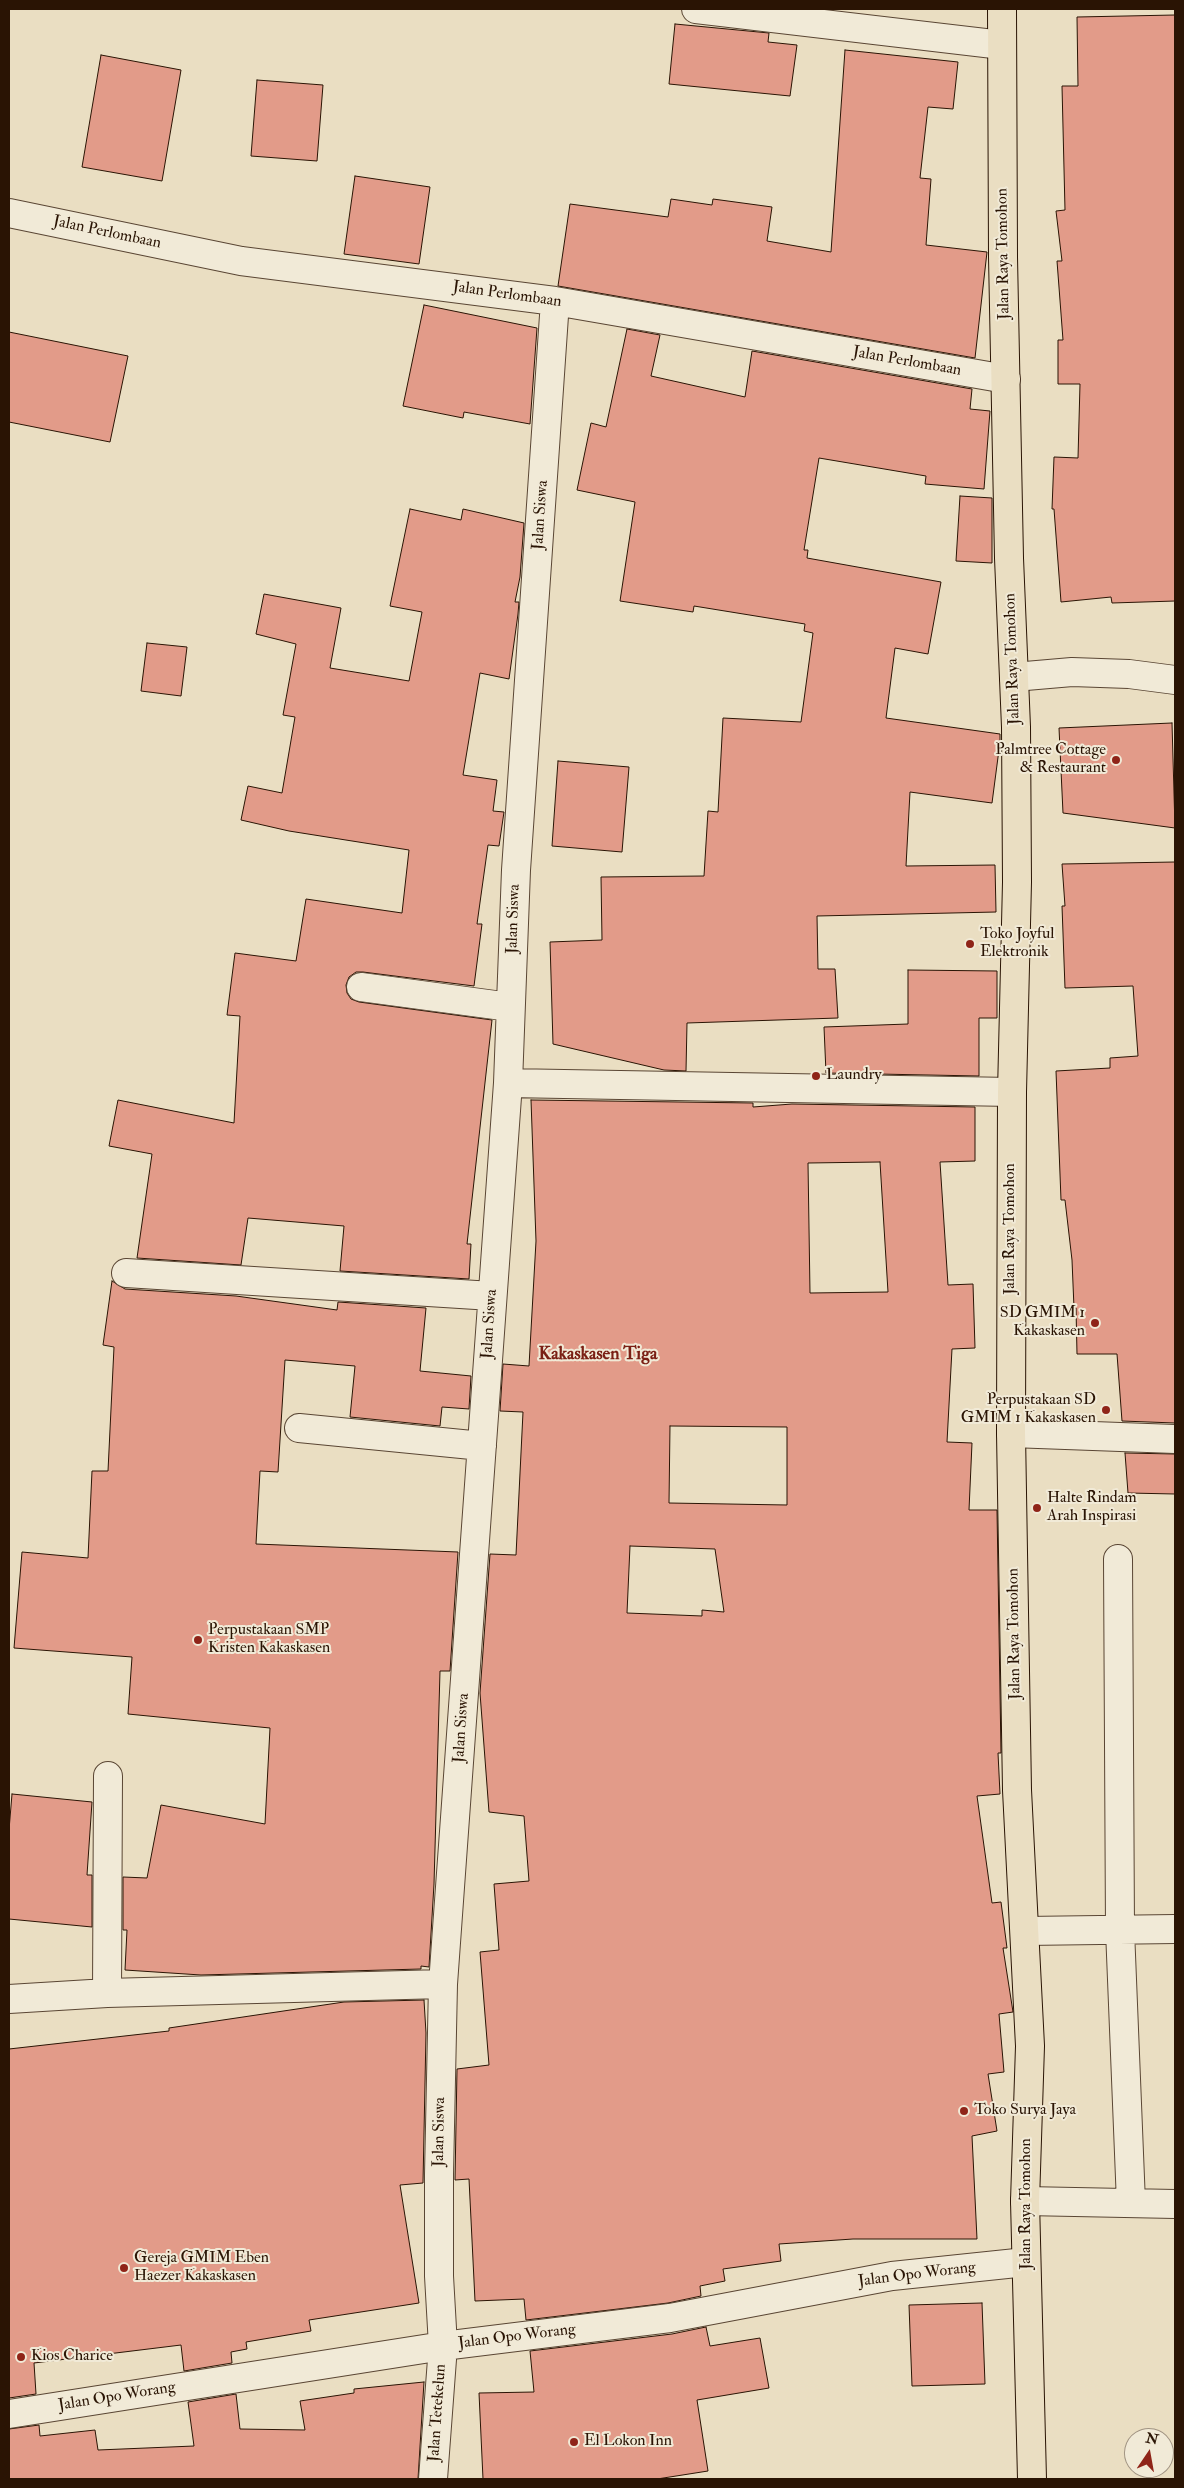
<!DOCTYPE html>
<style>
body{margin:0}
#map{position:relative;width:1184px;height:2488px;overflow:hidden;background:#eadec2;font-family:"IM FELL Double Pica",serif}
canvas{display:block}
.frame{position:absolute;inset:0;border:10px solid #2a1404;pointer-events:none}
.north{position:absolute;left:1124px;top:2428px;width:50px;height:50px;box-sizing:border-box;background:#f1ead7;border:1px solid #a19483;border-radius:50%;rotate:12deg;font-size:14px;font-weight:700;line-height:20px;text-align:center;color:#2a1404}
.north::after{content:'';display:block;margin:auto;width:18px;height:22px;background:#8f2418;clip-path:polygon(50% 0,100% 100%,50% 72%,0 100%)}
</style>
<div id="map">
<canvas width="1184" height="2488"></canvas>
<div class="frame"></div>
<div class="north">N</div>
</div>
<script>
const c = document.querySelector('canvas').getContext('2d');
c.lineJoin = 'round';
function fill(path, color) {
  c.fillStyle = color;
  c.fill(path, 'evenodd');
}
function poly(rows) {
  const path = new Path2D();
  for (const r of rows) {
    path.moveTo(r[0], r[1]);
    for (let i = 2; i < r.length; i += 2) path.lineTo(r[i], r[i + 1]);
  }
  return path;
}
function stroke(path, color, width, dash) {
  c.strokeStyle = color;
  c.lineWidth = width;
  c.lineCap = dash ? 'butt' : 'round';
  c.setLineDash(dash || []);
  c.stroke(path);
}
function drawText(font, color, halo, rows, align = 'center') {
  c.font = font + ' "IM FELL Double Pica",serif';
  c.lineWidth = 4;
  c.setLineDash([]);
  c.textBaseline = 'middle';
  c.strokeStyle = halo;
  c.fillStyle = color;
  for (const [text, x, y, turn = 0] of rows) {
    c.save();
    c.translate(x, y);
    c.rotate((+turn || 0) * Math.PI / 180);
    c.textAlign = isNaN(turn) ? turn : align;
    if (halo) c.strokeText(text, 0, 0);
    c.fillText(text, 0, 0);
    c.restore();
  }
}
const building = poly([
 [1175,15,1175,601,1112,603,1111,597,1061,602,1054,509,1052,509,1054,457,1078,458,1080,384,1058,384,1058,340,1063,340,1057,261,1062,261,1056,211,1065,210,1062,86,1078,86,1077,17,1175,15],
 [675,24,769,33,768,42,797,45,790,96,669,84,675,24],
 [845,50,958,62,953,109,928,107,920,178,931,179,926,245,987,252,975,358,558,286,570,204,668,217,671,199,712,205,713,199,772,207,767,241,831,252,845,50],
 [101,55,181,70,162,181,82,167,101,55],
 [257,80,323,85,317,161,251,156,257,80],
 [355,176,430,187,419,264,344,254,355,176],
 [424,305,537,328,530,424,464,412,463,418,403,406,424,305],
 [627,329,660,335,651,376,745,397,752,351,972,389,970,409,990,411,984,489,925,484,926,476,819,458,804,550,808,550,807,558,941,582,928,654,895,648,886,718,1000,734,1000,742,992,803,910,792,906,866,995,865,996,912,817,916,818,969,835,969,838,1018,687,1023,686,1071,664,1070,553,1044,550,942,602,940,601,877,704,876,708,811,718,812,723,718,801,722,813,633,804,631,805,624,694,606,693,612,620,601,635,502,577,490,591,423,606,427,627,329],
 [9,332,128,356,110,442,9,422,9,332],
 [960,496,992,498,992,563,956,561,960,496],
 [410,509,461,520,463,509,524,523,520,577,515,602,519,602,518,614,509,679,480,673,463,775,497,780,493,811,504,812,499,846,488,845,477,924,482,924,474,986,363,972,356,972,349,977,346,985,347,993,351,999,359,1002,492,1020,467,1244,471,1244,469,1279,340,1271,344,1226,248,1218,241,1265,137,1258,152,1154,109,1146,118,1100,234,1123,240,1016,227,1015,235,953,296,961,306,899,402,913,409,850,289,831,241,820,248,786,282,793,295,717,283,715,296,644,256,634,264,594,341,608,330,668,409,681,422,612,390,606,410,509],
 [147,643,187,647,181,696,141,691,147,643],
 [1172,723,1175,828,1063,813,1059,728,1172,723],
 [558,761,629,767,622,852,552,846,558,761],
 [1175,862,1175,1423,1122,1421,1117,1354,1077,1354,1076,1308,1074,1308,1072,1260,1065,1200,1061,1200,1056,1071,1110,1068,1110,1058,1138,1056,1133,986,1065,988,1062,906,1065,906,1062,864,1175,862],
 [908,970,997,971,997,1018,979,1018,979,1076,826,1073,824,1027,908,1024,908,970],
 [531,1100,753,1103,753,1107,792,1104,975,1107,975,1161,940,1162,948,1285,973,1284,975,1348,952,1349,947,1442,972,1443,969,1510,997,1510,1001,1753,998,1753,1000,1794,977,1796,992,1903,1001,1902,1007,1948,1003,1948,1013,2012,999,2014,1004,2072,988,2074,997,2131,972,2136,977,2239,853,2239,779,2244,781,2261,723,2269,725,2281,700,2286,701,2296,668,2303,526,2320,524,2299,475,2301,469,2179,455,2180,457,2069,489,2065,480,1952,499,1950,494,1884,529,1881,524,1816,489,1812,480,1693,490,1554,516,1555,523,1412,500,1411,503,1364,529,1366,536,1241,531,1100],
 [880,1162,888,1292,810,1293,808,1163,880,1162],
 [670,1426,787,1427,787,1505,669,1503,670,1426],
 [630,1546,715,1549,724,1612,702,1610,702,1616,627,1613,630,1546],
 [112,1281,125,1289,236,1296,337,1310,338,1302,426,1308,420,1371,471,1376,469,1409,442,1407,440,1426,350,1417,355,1366,285,1360,278,1472,260,1471,256,1544,458,1552,450,1671,440,1671,434,1884,429,1967,421,1966,421,1969,201,1975,125,1970,127,1930,123,1930,123,1877,147,1878,161,1805,265,1824,270,1728,128,1714,132,1657,14,1648,22,1552,88,1558,92,1471,108,1471,114,1347,103,1345,112,1281],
 [1125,1453,1175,1454,1175,1494,1128,1493,1125,1453],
 [12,1794,92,1802,87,1875,92,1875,92,1927,9,1919,9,1830,12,1794],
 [424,2000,426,2033,423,2183,400,2185,419,2303,309,2320,311,2331,246,2342,247,2349,231,2352,232,2363,184,2371,181,2345,34,2363,36,2394,9,2398,9,2049,169,2031,169,2028,344,2002,424,2000],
 [982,2303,985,2384,912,2386,909,2305,982,2303],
 [706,2327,710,2346,760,2338,769,2388,697,2400,708,2471,657,2479,483,2479,479,2393,534,2392,530,2351,672,2334,706,2327],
 [424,2382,418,2479,9,2479,9,2429,39,2425,40,2436,95,2430,98,2450,194,2446,188,2402,236,2394,240,2429,305,2430,300,2401,354,2393,354,2389,424,2382]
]);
fill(building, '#e29b89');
stroke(building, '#2a1404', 1);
const minor = poly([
 [696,9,1002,45],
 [9,213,241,261,555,301,1006,379],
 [1014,677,1072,672,1129,674,1175,680],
 [361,987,510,1007],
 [508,1083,1012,1092],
 [126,1273,492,1296],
 [299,1428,482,1446],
 [1011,1433,1175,1439],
 [1118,1559,1120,1930,1131,2203],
 [1025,1931,1175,1929],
 [107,1993,108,1776],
 [9,1999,107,1993,443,1984],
 [1025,2201,1175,2204],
 [9,2414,443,2346,670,2318,892,2276,1026,2262],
 [433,2479,443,2346,439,2276,439,2174,443,1984,508,1083,516,870,555,301]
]);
const highway = poly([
 [1002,9,1003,257,1009,558,1016,727,1017,882,1012,1092,1011,1433,1017,1790,1030,2046,1025,2201,1032,2479]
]);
stroke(minor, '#5a4634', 30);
stroke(highway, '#2a1404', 30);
stroke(minor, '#f1ead7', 28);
stroke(highway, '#eadec2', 28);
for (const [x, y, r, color] of [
 [1116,760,5,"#8f2418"],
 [970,944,5,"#8f2418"],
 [816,1076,5,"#8f2418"],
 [1095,1323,5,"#8f2418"],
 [1106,1410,5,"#8f2418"],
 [1037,1508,5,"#8f2418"],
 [198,1640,5,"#8f2418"],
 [964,2111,5,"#8f2418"],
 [124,2268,5,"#8f2418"],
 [21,2357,5,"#8f2418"],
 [574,2442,5,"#8f2418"]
]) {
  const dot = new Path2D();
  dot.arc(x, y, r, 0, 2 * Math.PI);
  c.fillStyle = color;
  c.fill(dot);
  stroke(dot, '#f1ead7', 2);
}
drawText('16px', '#2a1404', '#f1ead7', [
 ["Jalan Perlombaan",107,233,12],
 ["Jalan Raya Tomohon",1004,254,-91],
 ["Jalan Perlombaan",507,295,8],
 ["Jalan Perlombaan",907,362,10],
 ["Jalan Siswa",541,515,-86],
 ["Jalan Raya Tomohon",1013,659,-92],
 ["Jalan Siswa",514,919,-88],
 ["Jalan Raya Tomohon",1011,1229,-90],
 ["Jalan Siswa",490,1324,-86],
 ["Jalan Raya Tomohon",1015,1634,-91],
 ["Jalan Siswa",462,1728,-86],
 ["Jalan Siswa",440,2132,-89],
 ["Jalan Raya Tomohon",1027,2204,-90],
 ["Jalan Opo Worang",917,2275,-7],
 ["Jalan Opo Worang",517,2337,-7],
 ["Jalan Opo Worang",117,2397,-9],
 ["Jalan Tetekelun",438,2413,-86]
]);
drawText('16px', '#2a1404', '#f1ead7', [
 ["Palmtree Cottage",1106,751,"right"],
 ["& Restaurant",1106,769,"right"],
 ["Toko Joyful",980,935],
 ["Elektronik",980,953],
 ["Laundry",826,1076],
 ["SD GMIM 1",1085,1314,"right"],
 ["Kakaskasen",1085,1332,"right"],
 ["Perpustakaan SD",1096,1401,"right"],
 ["GMIM 1 Kakaskasen",1096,1419,"right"],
 ["Halte Rindam",1047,1499],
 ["Arah Inspirasi",1047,1517],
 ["Perpustakaan SMP",208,1631],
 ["Kristen Kakaskasen",208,1649],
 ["Toko Surya Jaya",974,2111],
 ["Gereja GMIM Eben",134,2259],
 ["Haezer Kakaskasen",134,2277],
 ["Kios Charice",31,2357],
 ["El Lokon Inn",584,2442]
], 'left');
drawText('bold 18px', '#7a1f14', '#f1ead7', [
 ["Kakaskasen Tiga",598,1355]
]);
</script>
